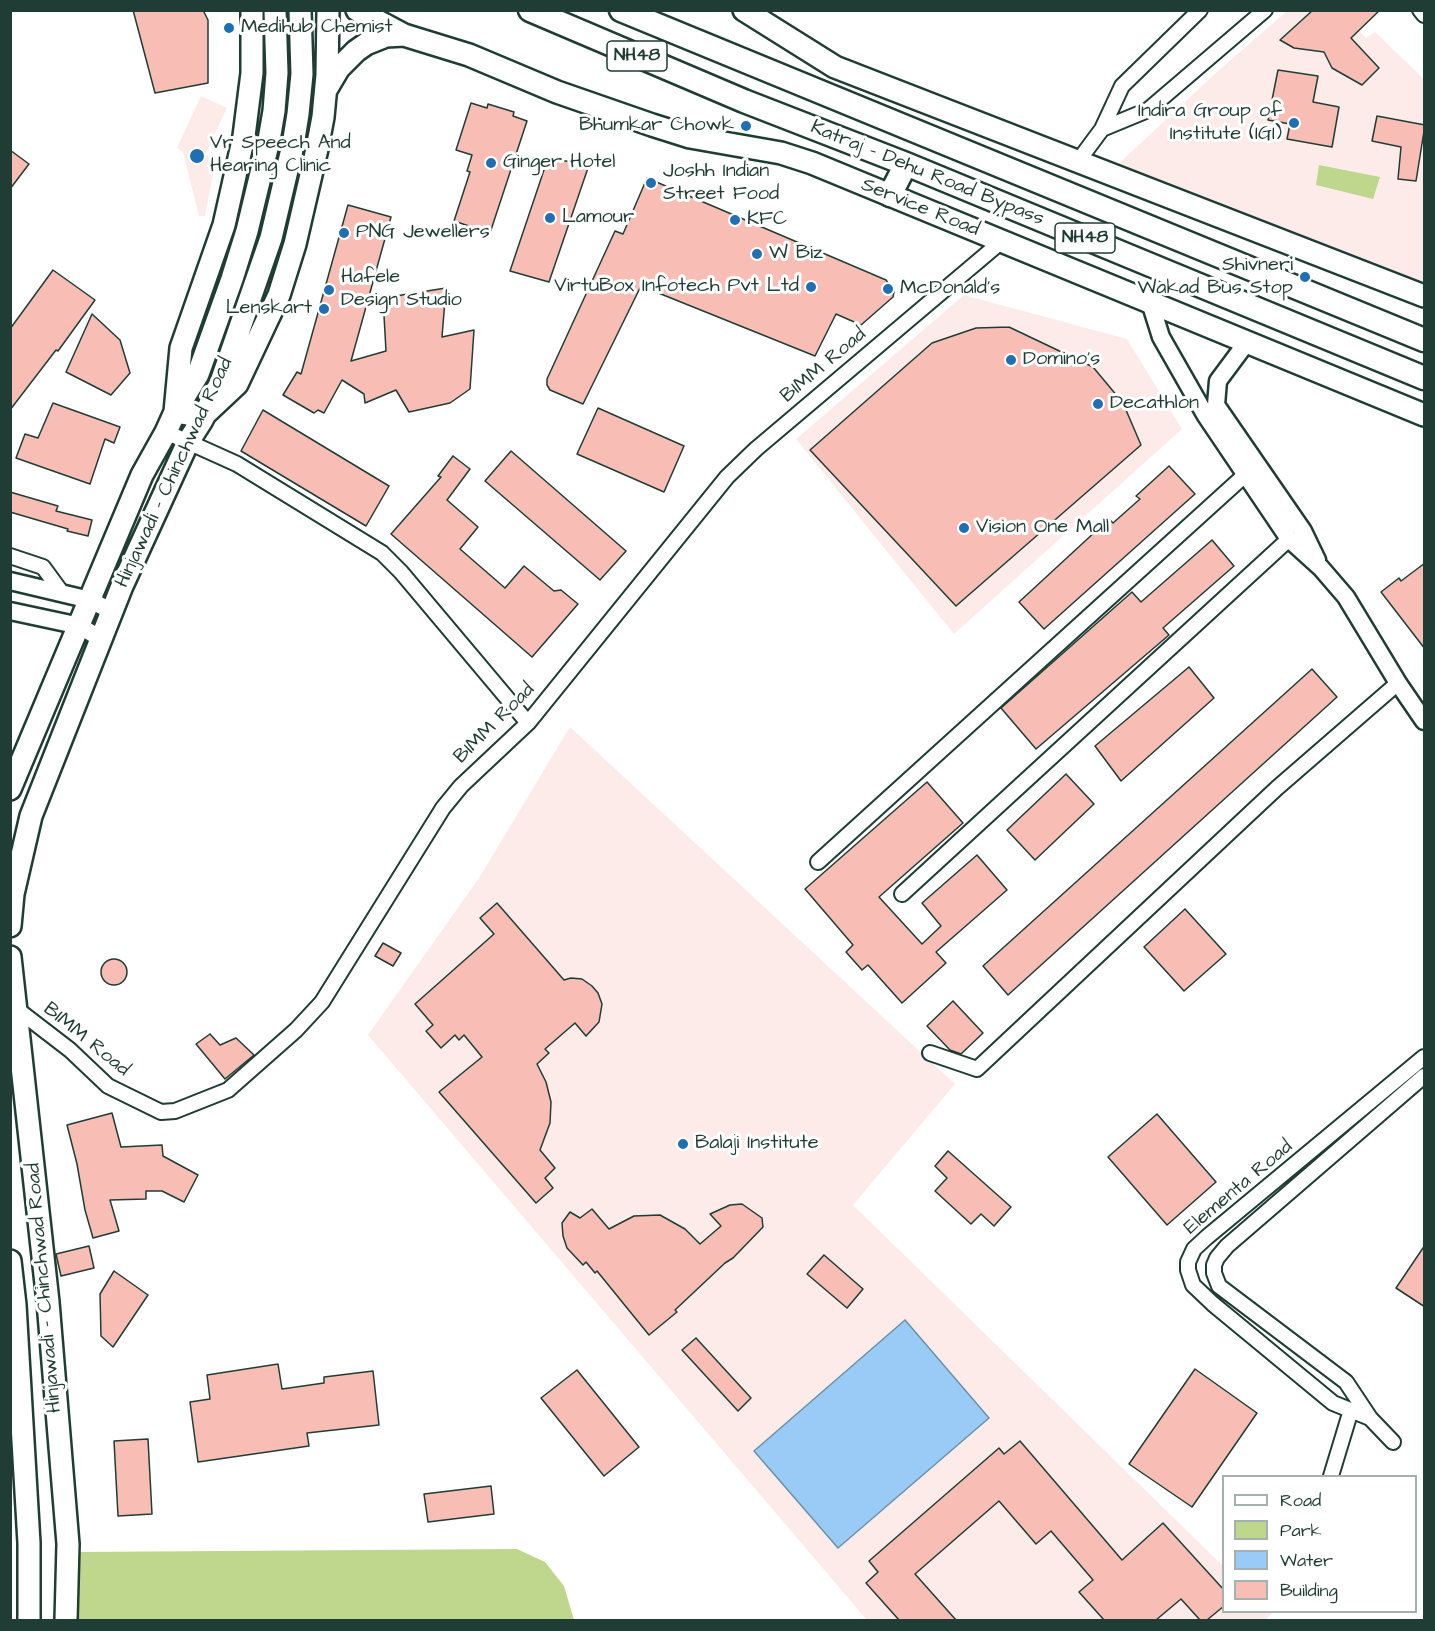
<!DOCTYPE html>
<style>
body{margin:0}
#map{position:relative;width:1435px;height:1631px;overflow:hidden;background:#fff;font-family:"Architects Daughter",sans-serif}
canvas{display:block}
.frame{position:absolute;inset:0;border:12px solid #1f3d34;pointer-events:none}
.legend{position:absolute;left:1222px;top:1475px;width:195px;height:138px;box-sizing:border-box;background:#fff;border:2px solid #a5b1ae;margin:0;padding:8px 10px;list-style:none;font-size:18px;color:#1f3d34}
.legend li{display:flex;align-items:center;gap:12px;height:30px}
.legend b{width:30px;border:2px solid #a5b1ae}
</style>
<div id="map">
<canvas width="1435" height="1631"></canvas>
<div class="frame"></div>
<ul class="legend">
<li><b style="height:8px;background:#fff"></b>Road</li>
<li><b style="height:16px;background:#bfd68d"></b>Park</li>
<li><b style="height:16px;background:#9acaf6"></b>Water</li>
<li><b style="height:16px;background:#f8bdb5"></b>Building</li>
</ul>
</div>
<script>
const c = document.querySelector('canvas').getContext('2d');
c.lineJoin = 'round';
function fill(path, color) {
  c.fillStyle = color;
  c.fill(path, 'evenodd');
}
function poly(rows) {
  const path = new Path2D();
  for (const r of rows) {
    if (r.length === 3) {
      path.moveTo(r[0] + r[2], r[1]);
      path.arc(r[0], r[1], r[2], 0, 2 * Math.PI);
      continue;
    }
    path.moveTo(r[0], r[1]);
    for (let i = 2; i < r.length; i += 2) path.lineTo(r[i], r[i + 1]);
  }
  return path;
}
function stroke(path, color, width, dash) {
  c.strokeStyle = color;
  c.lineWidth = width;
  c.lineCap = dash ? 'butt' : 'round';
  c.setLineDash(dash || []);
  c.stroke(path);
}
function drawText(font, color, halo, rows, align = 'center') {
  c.font = font + ' "Architects Daughter",sans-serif';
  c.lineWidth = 6;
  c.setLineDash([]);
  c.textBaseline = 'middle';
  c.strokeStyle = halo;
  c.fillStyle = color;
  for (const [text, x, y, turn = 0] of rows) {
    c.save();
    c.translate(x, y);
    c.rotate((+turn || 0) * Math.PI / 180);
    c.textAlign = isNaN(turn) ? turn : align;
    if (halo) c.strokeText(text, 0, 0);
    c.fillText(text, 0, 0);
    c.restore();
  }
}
fill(poly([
 [1287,11,1340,11,1366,38,1375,32,1424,79,1424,286,1207,198,1115,167,1218,71],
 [201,96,227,108,205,155,216,158,205,216,199,216,183,152,177,148],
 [964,295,1127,339,1182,429,954,634,796,439],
 [570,727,955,1084,853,1205,1223,1566,1224,1612,1270,1612,1272,1613,1265,1620,867,1620,368,1035,479,878]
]), '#fdebe9');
fill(poly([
 [1319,165,1380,177,1373,199,1316,185],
 [517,1549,545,1562,564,1586,574,1620,73,1620,76,1552]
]), '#bfd68d');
const water = poly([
 [905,1320,989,1418,838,1548,754,1451,905,1320]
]);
fill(water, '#9acaf6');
stroke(water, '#6992a8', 1.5);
const building = poly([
 [133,10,203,10,208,20,208,83,155,93,133,10],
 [1313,10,1380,10,1351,38,1379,68,1362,85,1332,68,1324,52,1294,48,1280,40,1313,10],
 [1278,70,1318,76,1313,102,1339,107,1332,147,1287,139,1290,124,1268,120,1278,70],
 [471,103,487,108,488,104,514,112,513,116,527,121,490,233,454,221,470,172,467,171,472,155,456,150,471,103],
 [1377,116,1425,125,1416,181,1398,179,1401,147,1372,141,1377,116],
 [10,150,29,164,10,189,10,150],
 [548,158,589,165,549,282,510,271,548,158],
 [647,178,886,280,894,292,893,297,861,325,836,314,815,356,641,286,583,404,550,390,547,385,547,379,615,231,623,234,647,178],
 [348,205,391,217,351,361,386,351,383,298,446,288,442,337,474,330,470,389,450,403,409,412,396,390,365,403,364,394,342,380,324,413,318,410,314,413,283,395,297,372,301,374,348,205],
 [53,270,95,300,58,351,56,350,10,410,10,329,53,270],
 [92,314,120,340,130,373,111,395,66,372,92,314],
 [1009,327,1093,367,1123,403,1141,445,956,606,810,450,932,343,976,328,1009,327],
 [53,403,120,427,114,443,105,439,90,484,16,458,25,434,38,438,53,403],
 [598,408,684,446,664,492,577,454,598,408],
 [263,410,389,486,366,526,241,451,263,410],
 [511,451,626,551,600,580,485,481,511,451],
 [453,456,470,469,447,500,478,527,460,549,505,588,524,566,554,591,561,590,578,604,532,657,391,534,441,477,438,476,453,456],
 [1169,466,1195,494,1044,629,1019,602,1109,519,1113,523,1140,499,1136,496,1169,466],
 [10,492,58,506,56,511,92,520,88,536,67,531,68,529,10,512,10,492],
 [1212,540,1234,566,1163,628,1169,635,1036,749,1001,708,1132,592,1141,602,1212,540],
 [1425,563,1425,649,1381,592,1399,578,1401,581,1425,563],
 [1189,667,1214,698,1121,781,1095,746,1189,667],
 [1312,669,1337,697,1008,995,983,966,1312,669],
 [1066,774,1094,804,1035,860,1007,830,1066,774],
 [927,782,963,823,879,897,922,944,941,926,922,903,977,855,1007,890,936,952,946,963,902,1003,868,965,862,970,846,952,853,945,805,889,927,782],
 [497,903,564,980,571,978,582,979,592,986,598,993,602,1004,599,1022,586,1036,575,1023,545,1049,549,1053,537,1064,546,1082,551,1102,550,1123,540,1150,555,1168,545,1178,553,1188,536,1203,439,1092,482,1057,464,1035,459,1040,455,1035,441,1048,426,1031,433,1025,415,1004,494,934,480,918,497,903],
 [1185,909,1226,954,1184,991,1144,947,1185,909],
 [383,943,401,953,393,966,375,956,383,943],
 [114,972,13],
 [953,1001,983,1033,961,1054,950,1050,927,1026,953,1001],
 [210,1034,220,1045,236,1038,254,1055,225,1079,196,1044,210,1034],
 [112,1113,121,1147,162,1145,163,1156,198,1175,184,1202,162,1191,146,1191,146,1199,110,1200,119,1231,93,1238,85,1210,77,1164,67,1125,112,1113],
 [1157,1114,1216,1182,1167,1225,1108,1157,1157,1114],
 [948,1151,1011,1207,994,1226,981,1214,971,1224,935,1191,947,1178,935,1166,948,1151],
 [742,1204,762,1218,763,1227,733,1258,725,1263,675,1310,677,1312,649,1335,597,1271,595,1273,586,1262,583,1265,567,1248,563,1236,562,1223,570,1212,580,1218,592,1209,609,1229,634,1216,660,1215,685,1229,700,1244,721,1226,710,1214,730,1205,742,1204],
 [1425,1245,1425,1307,1396,1288,1425,1245],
 [89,1246,94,1268,61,1276,56,1254,89,1246],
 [824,1255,863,1289,847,1308,807,1274,824,1255],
 [114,1271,148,1295,113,1347,101,1336,100,1294,114,1271],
 [696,1338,751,1398,738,1411,682,1350,696,1338],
 [278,1364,282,1389,324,1383,324,1377,373,1371,379,1425,307,1433,309,1446,198,1462,190,1402,210,1399,207,1375,278,1364],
 [1195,1369,1257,1413,1192,1507,1129,1464,1195,1369],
 [577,1370,639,1447,604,1476,541,1398,577,1370],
 [148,1439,152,1514,118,1516,114,1441,148,1439],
 [1020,1441,1122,1560,1163,1523,1224,1590,1224,1606,1207,1620,1200,1620,1181,1599,1156,1620,1104,1620,1079,1592,1093,1580,1051,1531,1036,1544,999,1501,915,1574,956,1620,899,1620,866,1583,878,1572,869,1561,999,1448,1004,1454,1020,1441],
 [491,1486,494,1514,428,1522,424,1494,491,1486]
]);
fill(building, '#f8bdb5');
stroke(building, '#1f3d34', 1.5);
const minor = poly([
 [1420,10,1424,15],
 [1102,129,1148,110,1265,10],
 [1079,160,1102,129,1122,86,1200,10],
 [166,432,237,464,382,553,401,572,528,723],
 [10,556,43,567,62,593],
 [818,862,1246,474],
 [902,894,1289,539],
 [18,1010,70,1050,108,1086,161,1112,175,1111,228,1090,296,1030,322,1002,443,808,461,786,528,723,727,477,756,449,1002,241],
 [930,1053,977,1069,1277,788,1398,683],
 [1370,1418,1333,1403,1213,1304,1193,1285,1188,1270,1188,1262,1194,1249,1207,1237,1424,1057],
 [1393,1442,1370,1418,1346,1382,1219,1286,1214,1273,1214,1265,1217,1258,1227,1246,1424,1076],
 [1331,1476,1351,1410]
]);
const tertiary = poly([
 [1150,302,1161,337,1206,416,1289,539,1321,568,1346,597,1398,683,1424,721],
 [1247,342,1218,381,1216,405,1303,531,1317,560],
 [10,581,90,600,113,612],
 [10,611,80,626,101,639]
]);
const primary = poly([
 [252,10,252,73,244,136,224,225,181,348,175,412,199,416,204,415,237,384,279,295,295,244,317,149,323,117,327,75,328,10],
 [357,10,404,35,469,55,557,92,652,125,690,137,781,153,812,163,1424,415],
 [744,10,835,67,1424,296],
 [326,90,339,68,356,51,366,44,386,36,404,35],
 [10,789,142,475,166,432,175,412,198,374,232,279,247,231,269,140,274,111,277,73,275,10],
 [10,926,13,894,31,816,122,586,188,442,202,420,221,382,271,238,293,145,298,114,302,74,300,10],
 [10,957,48,1302,68,1544,66,1620],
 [10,1261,15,1305,29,1543,29,1620]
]);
const trunk = poly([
 [530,10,744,101,906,164,1424,378],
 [621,10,1424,340],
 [890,195,906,164]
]);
stroke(minor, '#1f3d34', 18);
stroke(tertiary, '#1f3d34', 21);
stroke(primary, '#1f3d34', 26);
stroke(trunk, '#1f3d34', 27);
stroke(minor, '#fff', 14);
stroke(tertiary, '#fff', 16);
stroke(primary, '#fff', 21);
stroke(trunk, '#fff', 22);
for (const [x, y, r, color] of [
 [229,28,6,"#1f6fb2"],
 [1294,123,6,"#1f6fb2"],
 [746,126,6,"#1f6fb2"],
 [197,156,8,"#1f6fb2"],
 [491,163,6,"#1f6fb2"],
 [651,183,6,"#1f6fb2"],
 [550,218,6,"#1f6fb2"],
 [735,220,6,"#1f6fb2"],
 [344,233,6,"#1f6fb2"],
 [757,254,6,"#1f6fb2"],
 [1305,277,6,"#1f6fb2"],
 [811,287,6,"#1f6fb2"],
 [888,289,6,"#1f6fb2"],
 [329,290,6,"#1f6fb2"],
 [324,309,6,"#1f6fb2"],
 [1011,360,6,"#1f6fb2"],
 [1098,404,6,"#1f6fb2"],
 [964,528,6,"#1f6fb2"],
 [683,1144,6,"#1f6fb2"]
]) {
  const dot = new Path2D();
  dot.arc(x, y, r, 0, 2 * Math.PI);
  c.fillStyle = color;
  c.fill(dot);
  stroke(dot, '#fff', 2);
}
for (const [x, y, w] of [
 [637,56,60],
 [1085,238,60]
]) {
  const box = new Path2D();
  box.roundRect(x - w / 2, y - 15, w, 30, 4.5);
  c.fillStyle = '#fff';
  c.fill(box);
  stroke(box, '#1f3d34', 1.5);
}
drawText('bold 18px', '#1f3d34', null, [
 ["NH48",637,56],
 ["NH48",1085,238]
]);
drawText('20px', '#1f3d34', '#fff', [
 ["Medihub Chemist",241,28],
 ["Indira Group of",1282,112,"right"],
 ["Institute (IGI)",1282,135,"right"],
 ["Bhumkar Chowk",734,126,"right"],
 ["Vr Speech And",210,144],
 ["Hearing Clinic",210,167],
 ["Ginger Hotel",503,163],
 ["Joshh Indian",663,172],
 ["Street Food",663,195],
 ["Lamour",562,218],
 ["KFC",747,220],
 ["PNG Jewellers",356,233],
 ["W Biz",769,254],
 ["Shivneri",1293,266,"right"],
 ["Wakad Bus Stop",1293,289,"right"],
 ["Hafele",341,278],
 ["Design Studio",341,301],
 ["VirtuBox Infotech Pvt Ltd",799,287,"right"],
 ["McDonald's",900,289],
 ["Lenskart",312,309,"right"],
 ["Domino's",1023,360],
 ["Decathlon",1110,404],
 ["Vision One Mall",976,528],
 ["Balaji Institute",695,1144]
], 'left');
drawText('20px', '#1f3d34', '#fff', [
 ["Katraj - Dehu Road Bypass",927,174,22],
 ["Service Road",920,208,22],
 ["BIMM Road",824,366,-40],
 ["Hinjawadi - Chinchwad Road",175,473,-65],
 ["BIMM Road",495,724,-45],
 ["BIMM Road",86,1040,39],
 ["Elementa Road",1239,1188,-40],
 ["Hinjawadi - Chinchwad Road",45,1288,-95]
]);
</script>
